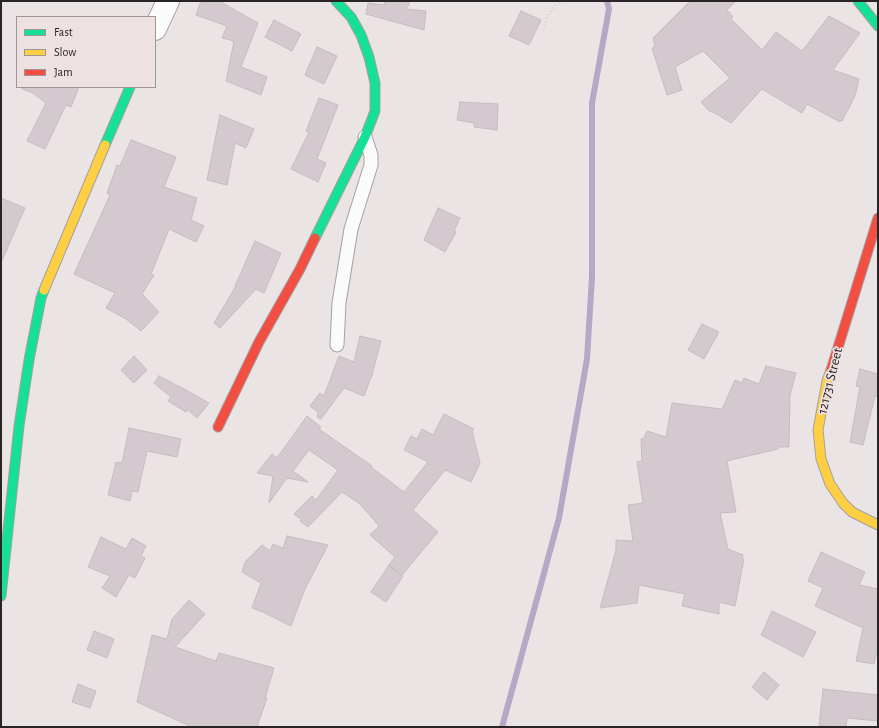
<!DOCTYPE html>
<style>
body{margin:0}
#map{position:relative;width:879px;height:728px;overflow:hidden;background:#ebe4e5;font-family:"Alegreya Sans",sans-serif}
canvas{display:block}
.frame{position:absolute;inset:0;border:2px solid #292425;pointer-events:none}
.legend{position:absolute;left:16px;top:16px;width:140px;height:72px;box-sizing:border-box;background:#eee1e2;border:1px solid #9f9596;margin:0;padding:5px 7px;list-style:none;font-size:12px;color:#292425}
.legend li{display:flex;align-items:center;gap:8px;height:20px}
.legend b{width:20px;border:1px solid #9f9596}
</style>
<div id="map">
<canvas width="879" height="728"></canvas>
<div class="frame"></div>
<ul class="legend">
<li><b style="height:5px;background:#16e098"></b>Fast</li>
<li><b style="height:5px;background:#ffcf43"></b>Slow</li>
<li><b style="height:5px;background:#f24e42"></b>Jam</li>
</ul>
</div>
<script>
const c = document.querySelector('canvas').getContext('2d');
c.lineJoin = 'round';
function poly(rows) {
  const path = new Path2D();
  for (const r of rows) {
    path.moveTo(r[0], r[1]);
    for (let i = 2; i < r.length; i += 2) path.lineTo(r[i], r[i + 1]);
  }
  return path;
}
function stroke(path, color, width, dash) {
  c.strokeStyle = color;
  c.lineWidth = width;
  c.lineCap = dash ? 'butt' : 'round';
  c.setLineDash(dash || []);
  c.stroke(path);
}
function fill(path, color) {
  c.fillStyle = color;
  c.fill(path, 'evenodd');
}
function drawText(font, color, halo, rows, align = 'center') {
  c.font = font + ' "Alegreya Sans",sans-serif';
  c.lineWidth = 3.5;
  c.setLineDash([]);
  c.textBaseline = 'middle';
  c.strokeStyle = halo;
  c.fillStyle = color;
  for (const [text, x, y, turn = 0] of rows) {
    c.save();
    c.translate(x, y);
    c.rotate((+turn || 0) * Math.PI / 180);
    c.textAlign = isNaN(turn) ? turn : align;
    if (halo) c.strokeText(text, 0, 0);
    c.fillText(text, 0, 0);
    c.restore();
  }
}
stroke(poly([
 [502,727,559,518,587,359,592,277,592,103,609,9,607,1]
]), '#b5a8c6', 6);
const building = poly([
 [201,1,219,1,258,23,241,67,267,77,261,95,226,81,234,41,222,38,227,26,196,15,201,1],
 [385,1,410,1,407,9,426,11,424,30,366,14,368,3,384,5,385,1],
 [690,1,736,1,727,10,733,17,731,19,762,50,776,32,802,51,829,16,860,33,833,70,859,79,855,96,842,121,841,120,840,122,807,104,802,113,762,89,731,123,715,113,709,111,701,102,730,78,703,51,675,67,682,90,667,95,652,48,655,46,653,38,690,1],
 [521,11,541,20,529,45,509,36,521,11],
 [274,20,301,34,292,51,265,37,274,20],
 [317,47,337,56,324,84,305,75,317,47],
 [23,87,79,87,71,107,66,105,45,149,27,141,46,103,33,93,22,89,23,87],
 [319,98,338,105,317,159,326,163,318,182,291,169,309,132,306,131,319,98],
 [460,102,498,104,497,130,474,127,474,123,457,120,460,102],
 [220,115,254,129,246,148,235,143,227,185,207,180,220,115],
 [131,140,176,157,164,187,197,198,191,220,204,226,196,242,169,229,151,274,154,275,142,294,159,312,141,331,126,319,106,308,115,293,74,274,110,195,107,193,117,165,120,166,131,140],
 [1,198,25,208,1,263,1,198],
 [438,208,460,218,454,231,456,232,445,252,424,240,438,208],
 [255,241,281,253,264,293,256,289,220,328,214,323,236,286,235,286,255,241],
 [702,324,719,332,704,359,688,350,702,324],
 [360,336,381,341,372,375,364,396,344,388,321,419,317,417,318,412,310,406,320,393,324,396,339,356,354,362,360,336],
 [134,356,147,370,134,383,121,370,134,356],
 [766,366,796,373,790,395,789,447,778,447,778,449,727,461,736,512,720,513,728,549,743,555,742,558,744,559,735,606,719,602,719,614,682,606,685,594,639,585,637,603,600,608,616,550,616,540,633,541,628,505,643,503,637,462,642,461,641,439,644,438,647,431,666,437,672,403,722,409,735,380,742,383,744,378,759,384,766,366],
 [860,369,878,374,878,397,875,396,863,445,850,442,860,387,856,386,860,369],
 [159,376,184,389,209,403,197,418,187,409,186,412,168,401,171,397,154,383,159,376],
 [444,414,474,429,472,431,480,463,471,482,445,470,413,510,438,532,402,575,403,576,386,602,371,592,389,565,401,575,389,565,395,557,370,535,379,526,360,504,342,492,308,527,300,521,302,520,294,514,312,496,316,500,338,470,309,450,293,471,308,482,287,478,269,503,273,476,257,473,272,454,277,458,307,416,321,427,319,429,372,466,371,467,404,492,428,462,404,450,411,436,417,439,422,429,433,435,444,414],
 [129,428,181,439,177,457,147,451,138,492,132,491,130,501,108,495,116,462,122,463,129,428],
 [287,536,328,545,305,589,291,626,263,612,252,608,261,583,242,572,245,562,262,545,270,551,273,544,283,548,287,536],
 [101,537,126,549,132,538,146,546,141,556,145,558,135,578,129,575,116,597,102,588,110,576,88,567,101,537],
 [821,552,865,572,859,585,878,589,878,645,874,664,856,661,863,628,815,606,823,588,808,581,821,552],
 [189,600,205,614,175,647,216,661,219,653,274,668,265,698,267,698,257,727,192,727,137,702,152,635,167,639,172,619,189,600],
 [772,611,816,632,803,657,761,635,772,611],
 [94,631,114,639,107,658,87,650,94,631],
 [764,672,779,685,767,700,752,687,764,672],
 [78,684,96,691,90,708,72,702,78,684],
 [823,689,878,695,878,721,847,718,846,727,819,726,823,689]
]);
fill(building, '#d4c9cf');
stroke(building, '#c2bdbf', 1);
const lane = poly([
 [337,345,339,303,351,229,371,165,371,155,365,137]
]);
const street = poly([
 [155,29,168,1]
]);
const fast = poly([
 [858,1,878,26],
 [105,145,130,87],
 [315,238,365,137,375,111,375,83,369,57,361,35,351,17,336,1],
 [1,596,19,426,29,360,41,298,44,290]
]);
const slow = poly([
 [44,290,105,145],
 [831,370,827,381,818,430,821,459,830,484,843,503,852,512,878,525]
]);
const jam = poly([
 [831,370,878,218],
 [218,427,259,342,300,269,315,238]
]);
stroke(lane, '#a5a0a1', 15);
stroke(street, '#a5a0a1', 24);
stroke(fast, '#a5a0a1', 11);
stroke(slow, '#a5a0a1', 11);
stroke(jam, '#a5a0a1', 11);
stroke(poly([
 [543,30,549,13,556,5,563,1]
]), '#d2d0d0', 2.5, [1, 3]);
stroke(lane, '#fcfbfb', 13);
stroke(street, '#fcfbfb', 22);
stroke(fast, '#16e098', 9);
stroke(slow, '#ffcf43', 9);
stroke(jam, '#f24e42', 9);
drawText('14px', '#292425', '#eee1e2', [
 ["121731 Street",830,381,-76]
]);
</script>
